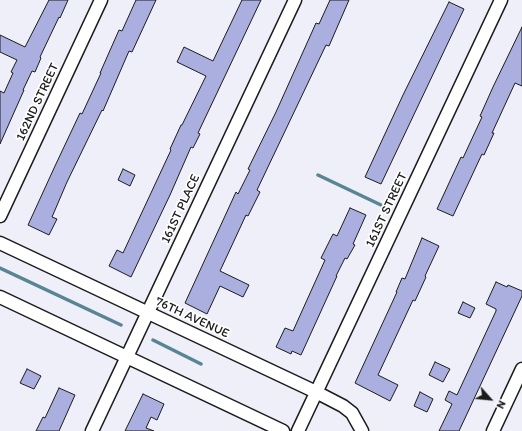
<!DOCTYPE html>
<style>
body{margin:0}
#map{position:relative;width:522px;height:431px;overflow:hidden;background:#eeeff9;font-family:Itim,sans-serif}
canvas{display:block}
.north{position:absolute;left:470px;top:379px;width:40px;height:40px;-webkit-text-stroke:3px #fff;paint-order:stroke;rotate:117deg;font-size:11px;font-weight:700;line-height:16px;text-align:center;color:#1c1c1c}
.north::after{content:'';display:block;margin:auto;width:14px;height:18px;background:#1c1c1c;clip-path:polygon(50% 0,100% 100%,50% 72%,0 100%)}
</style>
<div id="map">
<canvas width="522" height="431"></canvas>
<div class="north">N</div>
</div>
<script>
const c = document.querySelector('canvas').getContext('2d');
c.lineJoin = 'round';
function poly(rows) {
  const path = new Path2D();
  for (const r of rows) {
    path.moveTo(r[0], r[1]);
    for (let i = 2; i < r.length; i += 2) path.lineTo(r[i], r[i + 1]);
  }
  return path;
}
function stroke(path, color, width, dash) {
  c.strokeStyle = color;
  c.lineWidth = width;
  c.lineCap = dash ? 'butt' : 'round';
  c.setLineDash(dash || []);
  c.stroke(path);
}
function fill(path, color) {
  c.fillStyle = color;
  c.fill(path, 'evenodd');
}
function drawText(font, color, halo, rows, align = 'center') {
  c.font = font + ' Itim,sans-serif';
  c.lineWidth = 3.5;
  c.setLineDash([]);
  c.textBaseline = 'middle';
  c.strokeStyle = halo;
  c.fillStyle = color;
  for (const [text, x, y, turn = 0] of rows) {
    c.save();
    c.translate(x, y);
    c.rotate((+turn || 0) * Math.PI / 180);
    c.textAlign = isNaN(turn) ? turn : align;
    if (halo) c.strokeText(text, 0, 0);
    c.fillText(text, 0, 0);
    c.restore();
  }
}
stroke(poly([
 [318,175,381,205],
 [0,268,121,325],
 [153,340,201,364]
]), '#598593', 3.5);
const building = poly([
 [49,0,68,0,60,18,59,17,40,57,41,58,35,72,32,71,23,90,24,90,0,144,0,91,4,93,13,73,11,72,17,60,0,52,0,35,25,47,49,0],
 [136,0,156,0,132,52,129,51,103,111,102,110,67,182,52,217,57,219,49,235,28,225,55,166,80,113,82,114,101,73,100,73,119,30,122,31,136,0],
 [242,0,261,0,198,133,200,134,193,148,191,147,170,195,131,277,109,266,117,250,123,253,171,150,170,149,181,125,182,125,206,76,177,62,184,47,213,61,242,0],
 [330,0,349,0,329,46,326,45,257,190,260,192,248,216,246,215,220,271,249,285,243,297,220,286,207,314,185,303,236,192,238,194,250,170,248,169,276,112,316,23,319,24,330,0],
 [449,2,464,9,381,184,365,177,403,95,449,2],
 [522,27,522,86,515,83,492,133,494,133,484,155,482,154,453,216,437,209,461,157,463,158,482,117,480,116,493,87,522,27],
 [123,169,135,175,130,186,118,180,123,169],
 [350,208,366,215,353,244,355,245,347,259,345,258,336,276,337,276,301,355,292,351,291,354,276,347,285,328,293,331,325,260,321,258,333,234,337,236,350,208],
 [422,238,439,246,425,276,426,277,415,301,413,300,378,375,398,385,390,401,355,383,397,292,396,292,402,278,405,279,422,238],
 [496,282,507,287,508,285,522,291,522,296,459,431,439,431,452,404,445,400,449,391,457,395,496,311,496,309,486,304,496,282],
 [463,302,475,308,470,318,458,313,463,302],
 [435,362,450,369,443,382,429,375,435,362],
 [27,369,41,376,34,389,20,383,27,369],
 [59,388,75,395,59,431,36,431,43,417,45,418,59,388],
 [420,392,433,399,427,412,414,406,420,392],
 [143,394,164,404,157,420,151,417,146,428,154,431,125,431,143,394]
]);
fill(building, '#aaafe0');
stroke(building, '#1c1c1c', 1);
const minor = poly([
 [0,216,101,0],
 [0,243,316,392,343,406,352,413,362,431],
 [0,297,283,431],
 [92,431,295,0],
 [298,431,501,0],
 [493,431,522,369]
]);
stroke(minor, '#1c1c1c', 15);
stroke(minor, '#fff', 12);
drawText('13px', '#1c1c1c', '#fff', [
 ["162ND STREET",38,102,-65],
 ["161ST PLACE",181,209,-65],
 ["161ST STREET",387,210,-65],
 ["76TH AVENUE",192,318,25]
]);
</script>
